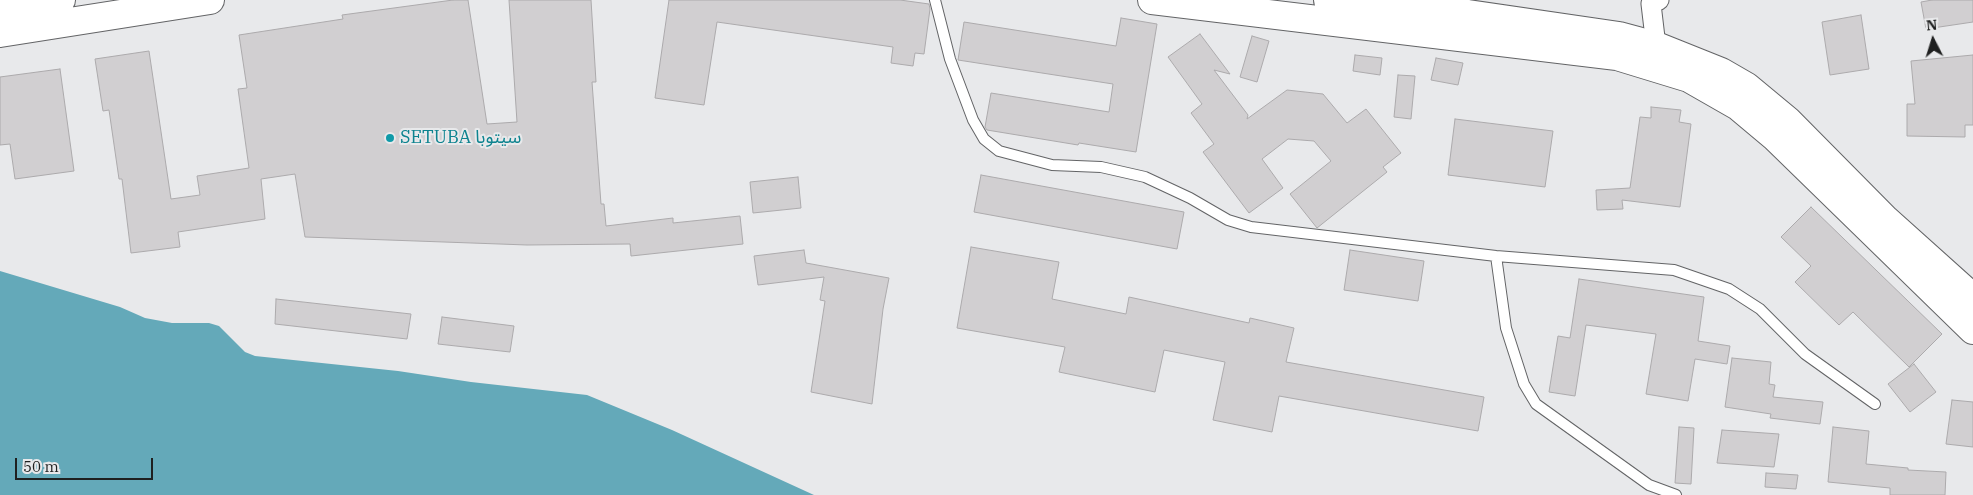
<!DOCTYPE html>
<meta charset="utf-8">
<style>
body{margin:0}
#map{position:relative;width:1973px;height:495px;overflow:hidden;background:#e8e9eb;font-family:"IBM Plex Serif",serif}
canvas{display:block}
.north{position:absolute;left:1908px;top:15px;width:50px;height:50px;-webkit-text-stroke:4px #e8e9eb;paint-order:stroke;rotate:355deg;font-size:14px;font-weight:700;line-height:20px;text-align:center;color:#1f2020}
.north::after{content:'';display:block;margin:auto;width:18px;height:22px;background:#1f2020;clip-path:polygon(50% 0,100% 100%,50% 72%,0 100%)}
.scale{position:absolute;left:15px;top:458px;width:138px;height:22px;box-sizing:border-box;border:2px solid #1f2020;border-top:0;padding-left:6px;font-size:15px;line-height:18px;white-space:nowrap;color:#1f2020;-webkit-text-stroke:4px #e8e9eb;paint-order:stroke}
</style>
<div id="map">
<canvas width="1973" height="495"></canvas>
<div class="north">N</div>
<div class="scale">50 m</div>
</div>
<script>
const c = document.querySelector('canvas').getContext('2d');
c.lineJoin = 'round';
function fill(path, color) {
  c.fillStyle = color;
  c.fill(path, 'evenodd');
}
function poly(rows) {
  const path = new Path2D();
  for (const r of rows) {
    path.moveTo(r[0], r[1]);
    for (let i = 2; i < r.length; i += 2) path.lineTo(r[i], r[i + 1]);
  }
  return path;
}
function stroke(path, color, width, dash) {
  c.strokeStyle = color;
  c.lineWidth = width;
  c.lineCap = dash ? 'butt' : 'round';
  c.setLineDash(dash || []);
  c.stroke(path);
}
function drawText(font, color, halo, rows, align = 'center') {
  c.font = font + ' "IBM Plex Serif","Noto Sans Arabic",serif';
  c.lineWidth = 4;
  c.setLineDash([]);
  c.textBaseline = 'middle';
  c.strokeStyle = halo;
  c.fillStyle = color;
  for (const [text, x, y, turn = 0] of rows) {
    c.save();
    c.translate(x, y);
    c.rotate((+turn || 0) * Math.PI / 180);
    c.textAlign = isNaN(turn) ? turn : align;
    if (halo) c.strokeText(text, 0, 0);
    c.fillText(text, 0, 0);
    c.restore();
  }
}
fill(poly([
 [0,271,120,307,145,318,172,323,209,323,219,326,245,352,255,356,398,371,471,382,587,395,672,430,814,495,0,495]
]), '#64a9b9');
const building = poly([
 [453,0,468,0,487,124,517,122,509,0,591,0,596,82,592,82,601,204,604,204,606,226,673,218,673,223,740,216,743,244,631,256,630,244,527,245,305,237,295,174,261,179,265,219,178,232,180,247,131,253,122,179,119,179,109,110,103,111,95,59,149,51,171,199,200,195,197,176,249,168,238,89,247,88,239,35,343,19,342,15,453,0],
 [669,0,900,0,929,4,930,9,924,54,915,53,913,66,891,63,893,47,717,22,704,105,655,98,669,0],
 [1932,0,1973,0,1973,22,1926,29,1921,2,1932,0],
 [1861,15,1869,69,1830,75,1822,22,1861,15],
 [1121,18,1157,24,1136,152,1079,143,1078,145,987,130,985,127,991,93,1109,112,1113,84,958,60,964,22,1116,46,1121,18],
 [1200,34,1230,74,1214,70,1248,115,1247,119,1287,90,1323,94,1347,123,1366,109,1401,153,1383,167,1387,172,1317,228,1290,194,1331,161,1314,141,1288,139,1262,159,1283,188,1249,213,1203,152,1214,144,1191,113,1202,104,1168,57,1200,34],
 [1252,36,1269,41,1257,82,1240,77,1252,36],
 [1355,55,1382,58,1380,75,1353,71,1355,55],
 [1973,55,1973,125,1965,125,1965,137,1907,136,1907,104,1915,104,1911,61,1973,55],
 [1436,58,1463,63,1458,85,1431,80,1436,58],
 [60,69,74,171,15,179,10,144,0,145,0,77,60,69],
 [1398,75,1415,76,1411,119,1394,117,1398,75],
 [1651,107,1681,110,1679,122,1691,124,1680,207,1622,200,1623,209,1597,210,1596,190,1630,188,1640,117,1651,118,1651,107],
 [1455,119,1553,131,1545,187,1448,175,1455,119],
 [981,175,1184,212,1177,249,974,212,981,175],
 [798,177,801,208,753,213,750,182,798,177],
 [1811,207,1942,334,1909,367,1853,312,1839,325,1795,282,1811,266,1781,237,1811,207],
 [971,247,1059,262,1052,299,1126,314,1129,297,1249,323,1250,318,1294,328,1286,362,1484,397,1478,431,1279,396,1272,432,1213,420,1225,362,1164,350,1155,392,1059,372,1065,347,957,328,971,247],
 [804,250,806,263,889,278,883,309,872,404,811,392,825,301,820,300,824,277,758,285,754,256,804,250],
 [1350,250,1424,261,1418,301,1344,290,1350,250],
 [1579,279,1704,297,1698,341,1730,346,1727,364,1695,359,1688,401,1646,394,1656,334,1586,325,1575,396,1549,392,1558,336,1570,338,1579,279],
 [276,299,411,314,407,339,275,324,276,299],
 [442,317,514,326,510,352,438,344,442,317],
 [1732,358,1771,362,1769,384,1775,385,1773,397,1823,402,1820,424,1770,418,1771,414,1725,407,1732,358],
 [1914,364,1936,392,1910,412,1888,384,1914,364],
 [1952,400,1973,402,1973,447,1946,444,1952,400],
 [1679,427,1694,428,1691,484,1675,483,1679,427],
 [1833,427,1869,431,1866,464,1908,468,1908,470,1946,472,1945,495,1890,495,1890,488,1828,482,1833,427],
 [1722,430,1779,434,1774,467,1717,463,1722,430],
 [1766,473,1798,475,1796,489,1765,487,1766,473]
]);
fill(building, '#d1cfd1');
stroke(building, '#acaaac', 1);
const lane = poly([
 [935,0,950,59,973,120,984,139,999,151,1052,165,1101,167,1145,177,1190,198,1228,220,1251,227,1496,256,1674,270,1729,289,1760,309,1805,354,1875,404],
 [1496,256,1506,328,1524,384,1536,404,1649,485,1676,495]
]);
const street = poly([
 [1656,46,1651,4,1659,0]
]);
const secondary = poly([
 [1152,0,1617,56,1689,78,1738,106,1775,137,1973,330],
 [1328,0,1468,14,1619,36,1656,46,1721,72,1747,87,1788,121,1886,220,1973,298],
 [0,10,61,0],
 [0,33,210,0]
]);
stroke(lane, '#636466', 12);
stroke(street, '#636466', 21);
stroke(secondary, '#636466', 30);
stroke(lane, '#fff', 10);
stroke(street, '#fff', 19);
stroke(secondary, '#fff', 28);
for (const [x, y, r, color] of [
 [390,138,5,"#0f9aa8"]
]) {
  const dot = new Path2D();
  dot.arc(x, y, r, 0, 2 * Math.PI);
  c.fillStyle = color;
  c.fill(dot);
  stroke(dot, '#e8e9eb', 2);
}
drawText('18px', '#0d838f', '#e8e9eb', [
 ["SETUBA سيتوبا",400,138]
], 'left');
</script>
